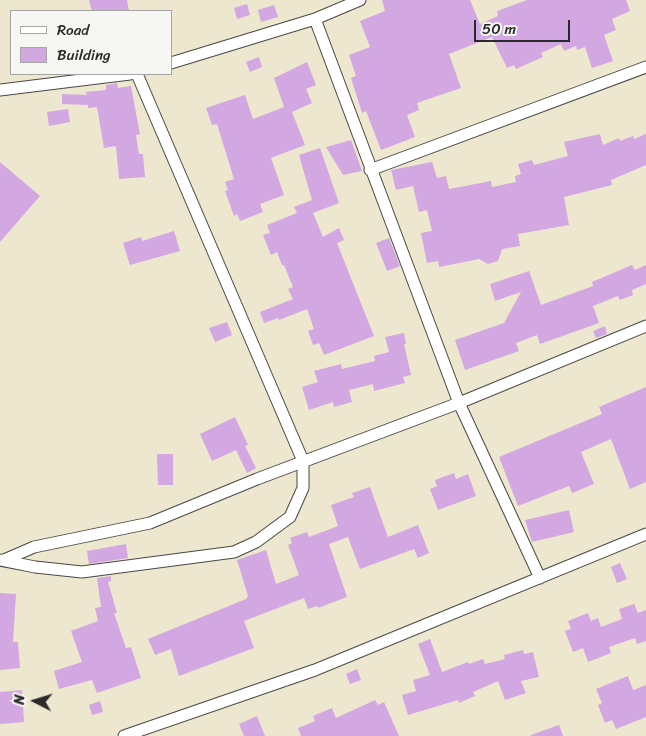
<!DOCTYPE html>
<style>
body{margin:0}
#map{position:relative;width:646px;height:736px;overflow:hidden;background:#eee7cf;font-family:Sriracha,sans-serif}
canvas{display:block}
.legend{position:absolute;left:10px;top:10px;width:162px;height:65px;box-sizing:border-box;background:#f6f6f2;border:1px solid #a5a5a2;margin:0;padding:6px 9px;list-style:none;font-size:15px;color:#2b2b2b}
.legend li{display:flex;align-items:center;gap:10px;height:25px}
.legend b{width:25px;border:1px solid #a5a5a2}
.north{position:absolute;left:10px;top:676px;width:50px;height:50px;-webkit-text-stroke:4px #f6f6f2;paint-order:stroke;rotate:275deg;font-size:14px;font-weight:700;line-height:20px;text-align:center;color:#2b2b2b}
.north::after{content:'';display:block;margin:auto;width:18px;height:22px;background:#2b2b2b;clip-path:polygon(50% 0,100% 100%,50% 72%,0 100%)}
.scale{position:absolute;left:474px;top:20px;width:96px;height:22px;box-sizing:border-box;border:2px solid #2b2b2b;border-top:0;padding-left:6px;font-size:15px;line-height:18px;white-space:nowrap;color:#2b2b2b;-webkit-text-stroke:4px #f6f6f2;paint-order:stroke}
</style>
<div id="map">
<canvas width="646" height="736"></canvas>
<ul class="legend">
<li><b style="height:6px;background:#fff"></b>Road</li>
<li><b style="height:14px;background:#d2a7e2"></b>Building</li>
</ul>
<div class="north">N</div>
<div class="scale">50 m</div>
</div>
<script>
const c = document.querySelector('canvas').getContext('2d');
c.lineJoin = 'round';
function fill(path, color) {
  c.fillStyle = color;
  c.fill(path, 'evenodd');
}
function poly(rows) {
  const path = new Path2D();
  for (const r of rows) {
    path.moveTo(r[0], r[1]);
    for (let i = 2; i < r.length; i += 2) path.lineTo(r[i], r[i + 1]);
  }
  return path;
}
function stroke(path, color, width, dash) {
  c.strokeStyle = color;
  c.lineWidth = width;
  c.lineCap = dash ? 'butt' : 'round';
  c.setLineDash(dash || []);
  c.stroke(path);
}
fill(poly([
 [89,0,127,0,129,11,92,11],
 [382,0,470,0,480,24,498,16,497,11,527,0,626,0,630,11,612,19,616,30,604,35,613,61,592,68,585,47,577,50,576,46,564,51,561,44,541,53,543,57,516,69,514,65,507,68,492,37,449,54,461,88,417,103,419,110,407,115,415,137,381,150,366,111,362,113,351,78,356,76,349,55,370,47,360,21,385,11],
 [247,4,250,15,237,19,234,8],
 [274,5,278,17,261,22,258,10],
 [259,57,262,67,250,72,246,62],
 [307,62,316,85,306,89,312,103,292,112,305,145,271,158,284,195,260,204,263,212,240,221,237,214,234,216,225,191,228,190,225,182,234,179,217,124,212,125,206,108,245,95,253,119,284,107,274,78],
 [117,83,118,88,131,86,140,134,136,135,139,154,143,154,145,177,119,179,116,146,104,148,97,107,88,108,88,105,62,104,62,94,87,95,86,92,106,90,106,85],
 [68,109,70,122,49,126,47,112],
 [600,134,603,145,619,138,620,141,633,136,634,139,646,134,646,165,611,180,612,185,564,197,569,225,518,234,520,246,502,249,498,261,488,264,479,259,439,267,438,261,427,263,421,233,432,231,427,210,419,212,413,186,396,190,391,170,432,162,437,178,446,176,449,189,491,181,492,187,516,182,515,176,521,174,518,164,532,160,534,165,568,156,564,142],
 [351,140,362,171,343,175,326,147],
 [320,148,339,203,313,213,323,237,339,228,344,240,337,243,374,336,324,355,319,343,313,345,308,331,314,329,307,309,279,320,278,318,264,323,260,312,293,299,288,289,293,287,284,265,282,265,277,252,271,255,263,235,270,233,267,225,297,213,294,207,312,200,299,155],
 [0,162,40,196,0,242],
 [174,231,180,251,130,265,123,243,141,237,142,241],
 [389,238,400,266,387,271,376,243],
 [632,265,635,270,646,265,646,284,632,290,633,295,620,300,618,296,593,306,599,323,540,344,537,335,516,343,519,351,465,370,455,340,504,323,521,292,495,301,490,284,529,271,541,305,593,286,592,282],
 [227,322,232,335,215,342,209,328],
 [605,326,607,334,596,338,593,331],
 [404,333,406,344,404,344,411,375,403,377,405,383,374,391,373,384,349,390,352,402,334,407,333,402,309,410,302,387,318,382,314,371,341,364,342,369,375,361,374,356,389,352,385,337],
 [646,387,646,482,630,489,611,439,581,452,594,484,572,493,569,486,518,506,499,457,602,414,599,407],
 [235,417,248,445,245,446,256,468,247,473,236,450,212,461,200,434],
 [157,454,173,454,173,485,158,485],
 [454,473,456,479,468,474,476,496,438,510,430,489,437,486,435,480],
 [370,487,388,537,418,525,429,553,418,558,414,549,360,569,348,537,329,544,347,597,318,608,317,606,308,609,304,598,244,621,254,648,179,676,171,649,155,655,148,639,246,599,248,596,237,560,266,550,276,584,299,575,288,545,292,543,290,538,307,532,309,537,338,526,331,505,354,497,352,493],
 [569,510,574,532,532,542,525,520],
 [126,544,128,558,89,564,87,551],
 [620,563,627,579,617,583,611,567],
 [111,576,111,581,108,582,117,613,114,613,126,648,131,647,141,678,97,693,92,680,59,689,54,671,82,662,71,631,98,621,95,608,101,607,97,578],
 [0,593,16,594,13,642,18,642,20,668,0,670],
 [634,604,638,613,646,610,646,641,637,644,635,638,609,647,611,653,588,662,583,648,573,652,565,631,571,629,568,621,588,613,591,621,598,618,601,627,622,619,619,609],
 [430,639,442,672,468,662,469,664,483,659,485,664,505,659,504,655,523,650,524,654,533,652,539,677,521,681,526,693,505,700,498,681,473,692,475,696,459,703,458,700,408,715,402,695,416,691,413,680,430,675,418,644],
 [357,669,361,680,350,684,346,674],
 [628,676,633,690,646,685,646,717,616,729,612,720,605,723,598,705,602,703,596,689],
 [22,690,24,722,0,724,0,692],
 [375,700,378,705,384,702,399,736,301,736,298,728,315,721,313,716,332,708,336,718],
 [100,701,103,712,92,715,89,705],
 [257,716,265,736,244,736,239,724],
 [559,725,563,736,531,736,531,735]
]), '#d2a7e2');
const street = poly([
 [315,19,459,403,540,578],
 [171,63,315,19,360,0],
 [0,90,130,74],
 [370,170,646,67],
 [0,560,35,567,82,572,234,552,256,542,290,517,303,488,303,461,137,74],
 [4,560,34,547,150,523,257,479,459,403,646,326],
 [124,736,315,670,646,534]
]);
stroke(street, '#484744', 13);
stroke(street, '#fff', 11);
</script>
